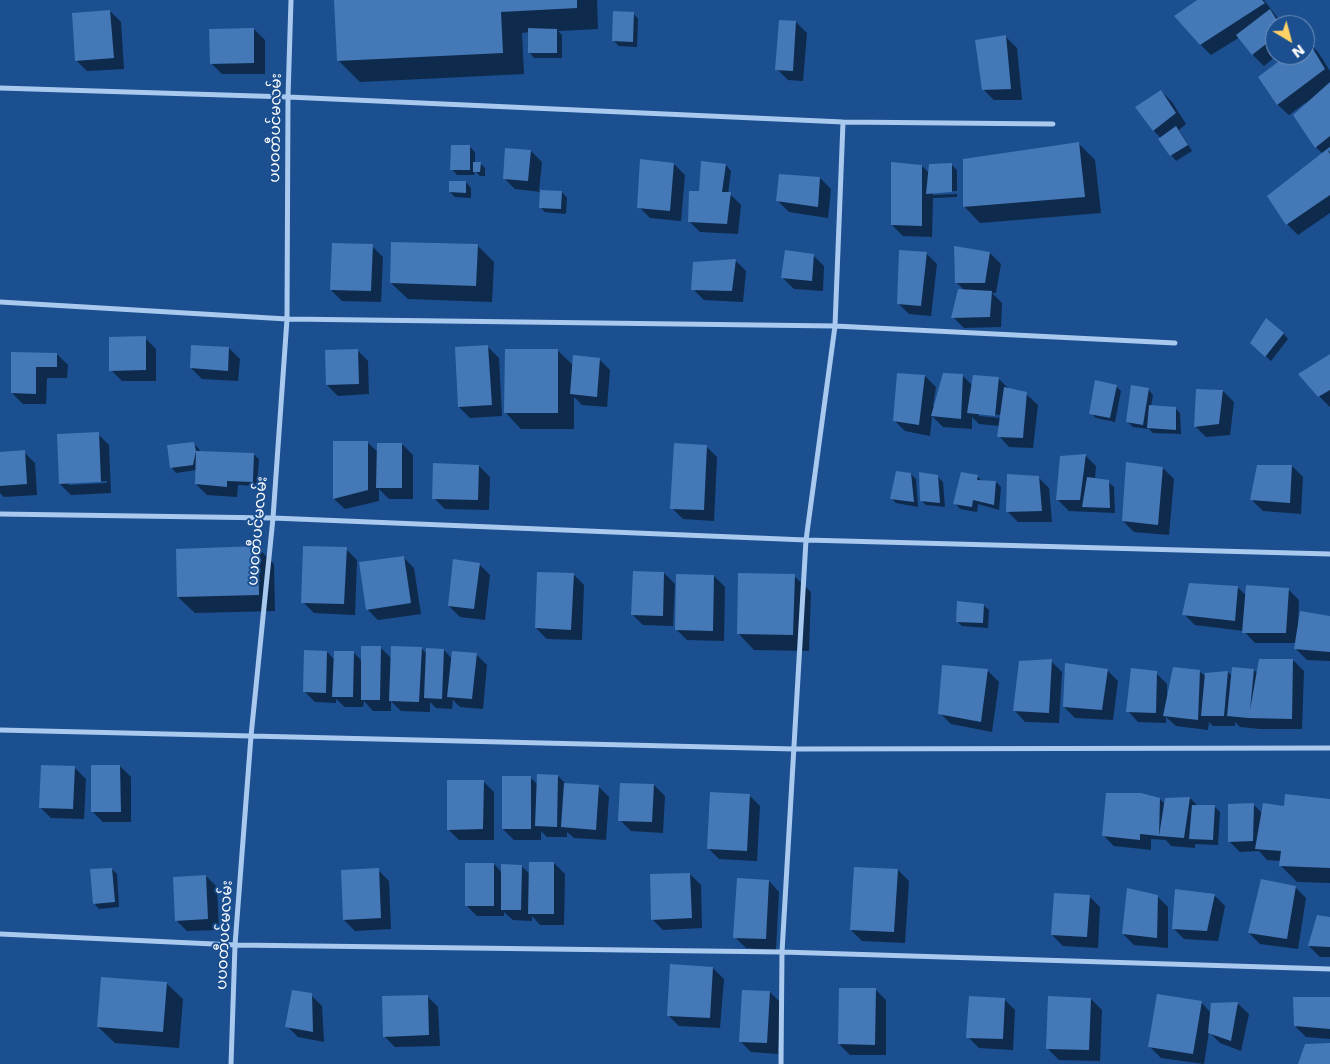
<!DOCTYPE html>
<meta charset="utf-8">
<style>
body{margin:0}
#map{position:relative;width:1330px;height:1064px;overflow:hidden;background:#1b4f8f;font-family:"DejaVu Sans",sans-serif}
canvas{display:block}
.north{position:absolute;left:1265px;top:15px;width:50px;height:50px;box-sizing:border-box;background:#1b4f8f;border:1px solid #7695bc;border-radius:50%;rotate:143deg;font-size:14px;font-weight:700;line-height:20px;text-align:center;color:#fff}
.north::after{content:'';display:block;margin:auto;width:18px;height:22px;background:#ffd166;clip-path:polygon(50% 0,100% 100%,50% 72%,0 100%)}
</style>
<div id="map">
<canvas width="1330" height="1064"></canvas>
<div class="north">N</div>
</div>
<script>
const c = document.querySelector('canvas').getContext('2d');
c.lineJoin = 'round';
function fill(path, color) {
  c.fillStyle = color;
  c.fill(path, 'evenodd');
}
function poly(rows) {
  const path = new Path2D();
  for (const r of rows) {
    path.moveTo(r[0], r[1]);
    for (let i = 2; i < r.length; i += 2) path.lineTo(r[i], r[i + 1]);
  }
  return path;
}
function stroke(path, color, width, dash) {
  c.strokeStyle = color;
  c.lineWidth = width;
  c.lineCap = dash ? 'butt' : 'round';
  c.setLineDash(dash || []);
  c.stroke(path);
}
function drawText(font, color, halo, rows, align = 'center') {
  c.font = font + ' "DejaVu Sans","Noto Sans Myanmar",sans-serif';
  c.lineWidth = 4;
  c.setLineDash([]);
  c.textBaseline = 'middle';
  c.strokeStyle = halo;
  c.fillStyle = color;
  for (const [text, x, y, turn = 0] of rows) {
    c.save();
    c.translate(x, y);
    c.rotate((+turn || 0) * Math.PI / 180);
    c.textAlign = isNaN(turn) ? turn : align;
    if (halo) c.strokeText(text, 0, 0);
    c.fillText(text, 0, 0);
    c.restore();
  }
}
fill(poly([
 [336,0,597,0,598,29,558,31,562,35,562,58,534,58,529,52,530,32,522,33,524,74,360,82,338,60],
 [1199,0,1264,0,1283,25,1275,25,1275,55,1277,55,1264,66,1253,55,1240,37,1211,55,1200,44],
 [110,11,121,22,124,69,87,71,76,60],
 [633,13,638,19,637,47,619,46,614,41],
 [796,22,807,33,803,81,788,80,777,69],
 [254,29,265,40,265,74,222,74,211,63],
 [1006,37,1017,48,1022,100,994,100,983,89],
 [1307,41,1318,52,1330,71,1330,213,1298,235,1287,224,1323,154,1316,147,1294,115,1306,104,1305,103,1289,115,1278,105,1259,77,1289,55,1305,55,1305,43],
 [1161,91,1172,102,1186,124,1179,130,1192,151,1176,161,1159,140,1161,138,1154,131,1137,107],
 [1079,144,1095,160,1101,213,980,223,964,206],
 [470,147,475,152,475,163,480,163,485,168,485,176,480,176,475,171,474,175,457,175,452,169],
 [531,151,542,162,539,191,562,192,567,198,566,214,545,212,540,207,541,192,515,189,504,178],
 [702,162,726,165,731,171,728,194,730,194,741,205,738,234,700,232,689,221,702,193],
 [674,164,685,175,681,221,650,218,639,207],
 [952,165,957,170,957,191,933,192,933,195,957,194,957,197,933,198,932,237,903,236,892,225,922,166,930,174],
 [820,178,831,189,828,218,789,212,778,201],
 [466,182,471,188,471,198,455,197,450,192],
 [477,245,494,262,492,302,408,299,391,283],
 [372,246,383,257,381,302,342,301,331,290],
 [926,253,937,264,931,316,909,314,898,303],
 [990,253,1001,264,996,293,992,293,1002,303,1001,327,964,328,953,317,964,290,956,282],
 [813,255,824,266,823,291,794,289,783,278],
 [735,260,746,271,743,302,704,300,693,289],
 [1283,333,1288,339,1271,361,1252,343],
 [145,338,156,349,156,381,122,381,111,370],
 [488,347,499,358,502,416,470,418,459,407],
 [229,348,240,359,238,381,202,379,191,368],
 [357,350,368,361,369,394,338,396,327,385],
 [557,350,574,366,599,359,610,370,607,407,582,405,574,397,574,429,521,429,505,412],
 [13,354,57,354,68,365,67,378,47,378,46,404,23,404,12,393],
 [1330,356,1330,407,1319,396],
 [925,376,936,387,933,406,935,406,963,376,973,386,998,378,1009,389,1026,394,1038,405,1033,448,1009,447,999,436,1000,426,979,424,972,417,972,429,943,427,932,416,930,436,905,431,894,420],
 [979,413,1001,415,1001,418,979,416],
 [1116,386,1121,391,1115,422,1096,418,1091,413],
 [1148,389,1153,395,1151,407,1175,408,1180,413,1181,434,1153,433,1148,428,1148,429,1133,427,1128,422],
 [1223,391,1234,402,1230,435,1206,437,1195,426],
 [98,434,109,445,111,493,71,495,60,484],
 [107,481,107,483,69,485,69,483],
 [368,443,378,452,402,444,413,455,413,499,389,499,379,489,379,501,345,509,334,499],
 [194,444,199,449,200,452,253,454,259,459,257,486,238,485,237,497,207,495,196,484,196,470,176,473,171,467],
 [706,446,717,457,714,521,683,519,672,508],
 [24,452,35,463,37,495,4,497,0,493,0,453],
 [1085,455,1096,466,1095,479,1108,482,1114,487,1115,513,1069,511,1058,500],
 [479,466,490,477,489,510,445,509,434,498],
 [1292,466,1303,477,1301,514,1263,511,1252,500],
 [1163,468,1174,479,1169,535,1134,532,1123,521],
 [911,474,916,479,918,507,896,503,891,498],
 [977,476,983,482,996,482,1001,487,999,510,978,504,977,512,960,509,955,503],
 [938,477,943,482,945,507,926,505,921,500],
 [1038,477,1049,488,1052,522,1018,522,1007,511],
 [257,547,274,564,275,611,195,613,178,597],
 [346,549,357,560,355,615,314,613,303,602],
 [403,557,414,568,421,614,378,620,367,609],
 [479,564,490,575,485,620,460,617,449,606],
 [664,573,675,584,673,626,643,625,632,614],
 [573,574,584,585,582,640,547,639,536,628],
 [714,576,725,587,724,641,687,640,676,629],
 [794,576,811,592,809,651,754,650,738,633],
 [1237,587,1247,596,1288,589,1299,600,1298,625,1330,618,1330,661,1307,660,1296,649,1297,643,1255,643,1244,631,1195,625,1184,614],
 [983,605,989,610,988,628,962,626,957,621],
 [380,647,392,659,421,648,427,654,444,650,452,659,476,654,487,665,483,709,460,707,453,700,452,709,436,708,430,702,430,712,401,711,391,701,391,711,373,711,364,701,363,707,345,707,336,699,336,703,315,702,304,691,327,652,335,660,354,653,362,661],
 [1293,660,1304,671,1302,729,1260,729,1240,727,1235,722,1235,726,1213,726,1209,722,1208,730,1176,726,1166,717,1166,723,1138,722,1128,711,1156,673,1167,684,1167,695,1168,695,1199,671,1206,677,1228,672,1233,677,1233,668,1254,670,1258,674],
 [1051,661,1062,672,1059,723,1025,722,1015,711],
 [1107,670,1118,681,1113,720,1075,718,1064,707],
 [988,671,999,682,992,732,951,724,940,713],
 [120,766,131,777,131,822,103,822,92,811],
 [75,768,86,779,84,819,51,818,40,807],
 [558,776,566,784,598,786,609,797,606,840,574,838,567,832,567,837,547,837,541,831,541,840,514,840,503,829,530,777,538,785],
 [483,781,494,792,494,840,459,840,448,829],
 [654,785,665,796,663,833,631,831,620,820],
 [749,795,760,806,757,861,719,859,708,848],
 [1190,798,1198,806,1215,807,1220,812,1218,845,1195,844,1195,848,1171,846,1166,840,1151,839,1151,850,1114,846,1103,835,1160,799,1165,804,1166,799],
 [1330,800,1330,883,1297,882,1281,866,1281,861,1267,860,1259,851,1240,852,1229,841,1253,804,1262,813],
 [554,863,565,874,564,925,540,925,532,916,532,921,513,920,504,912,504,916,477,916,466,905,494,864,502,873,521,866,530,874],
 [112,869,117,874,119,907,99,909,94,903],
 [378,870,389,881,391,929,355,931,344,920],
 [898,870,909,881,905,943,862,941,851,930],
 [690,874,701,885,702,928,663,930,652,919],
 [206,876,217,887,219,930,187,931,176,920],
 [769,881,779,892,776,950,746,948,735,937],
 [1295,887,1306,898,1298,949,1260,944,1249,933],
 [1214,895,1225,906,1218,941,1184,939,1173,928],
 [1089,896,1100,907,1098,948,1063,946,1052,935],
 [1157,896,1168,907,1168,948,1134,945,1123,934],
 [1330,918,1330,957,1320,957,1309,946],
 [713,968,724,979,720,1028,679,1026,668,1015],
 [166,983,183,999,179,1048,115,1043,98,1027],
 [875,989,886,1000,886,1055,850,1055,839,1044],
 [770,992,781,1003,778,1054,751,1052,740,1041],
 [311,995,322,1006,324,1042,298,1037,287,1026],
 [427,996,438,1007,440,1046,395,1047,384,1036],
 [1330,998,1330,1039,1306,1037,1295,1026],
 [1004,999,1015,1010,1013,1050,979,1048,968,1037],
 [1091,999,1102,1010,1100,1061,1059,1060,1048,1049],
 [1201,1002,1211,1013,1212,1004,1238,1004,1249,1014,1241,1051,1220,1043,1209,1032,1204,1064,1161,1058,1150,1047]
]), '#0007');
fill(poly([
 [334,0,577,0,577,8,501,12,503,53,337,61],
 [1197,0,1262,0,1265,3,1200,45,1174,16],
 [1270,9,1280,25,1275,25,1275,37,1252,55,1236,35],
 [110,10,114,58,75,61,72,13],
 [613,11,634,12,633,42,612,41],
 [779,20,796,21,793,71,775,70],
 [254,28,254,63,210,64,209,29],
 [528,28,557,29,557,53,528,53],
 [1006,35,1011,89,982,90,975,40],
 [1307,39,1325,69,1277,105,1258,77,1287,55,1305,55,1305,41],
 [1330,82,1330,136,1315,148,1293,115],
 [1161,90,1176,113,1153,131,1135,107],
 [1176,126,1188,145,1170,156,1158,139],
 [1079,142,1085,197,963,207,963,159],
 [451,145,470,145,470,170,450,170],
 [1330,147,1330,152,1327,149,1330,154,1330,195,1286,225,1267,196,1327,149],
 [505,148,531,150,528,181,503,179],
 [640,159,674,163,670,211,637,208],
 [701,161,726,164,722,192,731,192,727,224,688,222,689,191,699,191],
 [473,162,481,162,480,172,473,172],
 [891,162,922,165,922,226,891,225],
 [952,163,952,192,926,194,929,164],
 [779,174,820,177,818,207,776,201],
 [449,181,466,181,466,193,449,192],
 [540,190,562,191,561,209,539,208],
 [391,242,478,244,476,286,390,283],
 [332,243,373,244,371,291,330,290],
 [954,246,990,252,985,283,955,283],
 [785,250,814,254,812,281,781,278],
 [899,250,927,252,921,306,897,304],
 [736,259,732,291,691,290,693,262],
 [958,289,992,291,990,317,951,318],
 [1266,318,1284,333,1265,357,1250,343],
 [146,336,146,370,109,371,109,337],
 [191,345,229,347,228,371,190,368],
 [488,345,492,405,458,407,455,347],
 [358,349,359,384,326,385,325,350],
 [505,349,558,349,558,413,504,413],
 [11,352,57,353,57,367,36,367,36,394,11,393],
 [1330,354,1330,390,1318,397,1298,374],
 [573,355,600,358,597,397,570,394],
 [897,373,925,375,919,425,893,421],
 [943,373,963,374,961,419,931,416],
 [973,375,999,377,995,416,967,413],
 [1095,380,1117,385,1110,418,1089,414],
 [1131,385,1149,388,1143,425,1126,422],
 [1004,387,1027,392,1023,438,997,437],
 [1196,389,1223,390,1219,424,1194,427],
 [1149,405,1176,407,1176,430,1147,428],
 [99,432,101,482,59,484,57,434],
 [333,441,368,441,368,490,333,499],
 [194,442,196,451,254,453,253,482,227,481,227,487,195,484,196,451,193,465,170,468,167,445],
 [377,443,402,443,402,488,376,488],
 [674,443,707,445,704,510,670,509],
 [25,450,27,484,0,486,0,452],
 [1086,454,1080,500,1056,500,1060,456],
 [1126,462,1163,467,1158,525,1122,521],
 [433,463,479,465,478,500,432,499],
 [1257,465,1292,465,1290,503,1250,500],
 [896,471,911,473,914,502,890,499],
 [919,472,938,475,940,503,920,501],
 [961,472,978,475,977,480,996,481,994,505,973,500,972,507,953,504],
 [1007,474,1039,476,1042,511,1006,512],
 [1087,477,1109,480,1110,508,1082,507],
 [258,546,259,595,177,597,176,549],
 [303,546,347,547,344,604,301,603],
 [404,556,411,603,366,610,359,562],
 [453,559,480,563,474,609,448,606],
 [633,571,664,572,663,616,631,615],
 [537,572,574,573,571,630,535,628],
 [738,573,795,574,793,635,737,634],
 [676,574,714,575,713,631,675,630],
 [1189,583,1238,586,1235,621,1182,615],
 [1246,585,1289,588,1286,633,1242,633],
 [957,601,984,604,983,623,956,622],
 [1300,611,1330,616,1330,652,1294,649],
 [361,646,381,646,380,700,361,700],
 [391,646,422,647,419,702,389,701],
 [426,648,444,649,442,699,424,698],
 [304,650,327,651,326,693,303,692],
 [334,651,354,651,353,697,332,697],
 [452,651,477,653,472,699,447,697],
 [1052,659,1049,713,1013,711,1019,661],
 [1259,659,1293,659,1292,719,1248,718,1227,716,1232,667,1254,669,1250,710],
 [1065,663,1108,669,1102,710,1063,707],
 [942,665,988,669,981,722,938,714],
 [1173,667,1200,670,1198,720,1163,716],
 [1131,668,1157,671,1156,713,1126,712],
 [1228,671,1224,716,1201,716,1205,673],
 [41,765,75,766,73,809,39,808],
 [91,765,120,765,121,812,91,812],
 [537,774,558,775,557,827,535,826],
 [502,776,531,776,531,829,502,829],
 [447,780,484,780,483,829,447,830],
 [564,783,599,785,596,830,561,827],
 [620,783,654,784,652,822,618,821],
 [710,792,750,794,747,851,707,849],
 [1106,793,1141,793,1160,798,1159,836,1140,834,1140,840,1102,836],
 [1285,794,1330,799,1330,868,1279,866,1281,851,1255,849,1263,803,1284,806],
 [1190,797,1184,838,1159,836,1165,798],
 [1254,803,1253,841,1228,842,1228,804],
 [1192,805,1215,805,1213,840,1189,839],
 [529,862,554,862,554,914,528,914],
 [465,863,494,863,494,906,465,906],
 [501,864,522,865,521,910,501,910],
 [854,867,898,869,894,932,850,930],
 [112,868,115,902,93,904,90,869],
 [379,868,381,918,343,920,341,870],
 [690,873,692,918,651,920,650,874],
 [206,875,208,919,175,921,173,877],
 [737,878,769,880,766,939,733,938],
 [1261,879,1296,886,1287,939,1248,933],
 [1127,888,1158,895,1157,938,1122,934],
 [1175,889,1215,894,1207,931,1172,929],
 [1054,893,1090,895,1087,937,1051,935],
 [1317,915,1330,917,1330,947,1308,946],
 [670,964,713,967,710,1018,667,1016],
 [101,977,167,982,163,1032,97,1027],
 [839,988,876,988,875,1045,838,1044],
 [292,990,312,993,313,1032,285,1027],
 [742,990,770,991,767,1043,739,1042],
 [1157,994,1202,1001,1193,1054,1148,1047],
 [428,995,429,1035,383,1037,382,996],
 [969,996,1005,998,1003,1039,966,1038],
 [1048,996,1091,998,1089,1050,1046,1049],
 [1293,997,1330,997,1330,1029,1294,1026],
 [1238,1002,1231,1041,1208,1033,1211,1003],
 [1330,1043,1330,1064,1298,1064,1305,1044]
]), '#4478b7');
stroke(poly([
 [0,88,288,97,843,122,1053,124],
 [0,302,287,319,835,326,1175,343],
 [0,514,273,518,806,540,1330,554],
 [0,730,794,749,1330,748],
 [0,934,235,945,782,952,1330,969],
 [231,1064,235,945,251,736,273,518,287,319,288,97,291,0],
 [781,1064,782,952,806,540,835,326,843,122]
]), '#a9c9ee', 5);
drawText('15px', '#fff', '#1b4f8f', [
 ["ပပဝတီပင်မလမ်း",276,128,-89],
 ["ပပဝတီပင်မလမ်း",258,531,-85],
 ["ပပဝတီပင်မလမ်း",225,935,-87]
]);
</script>
